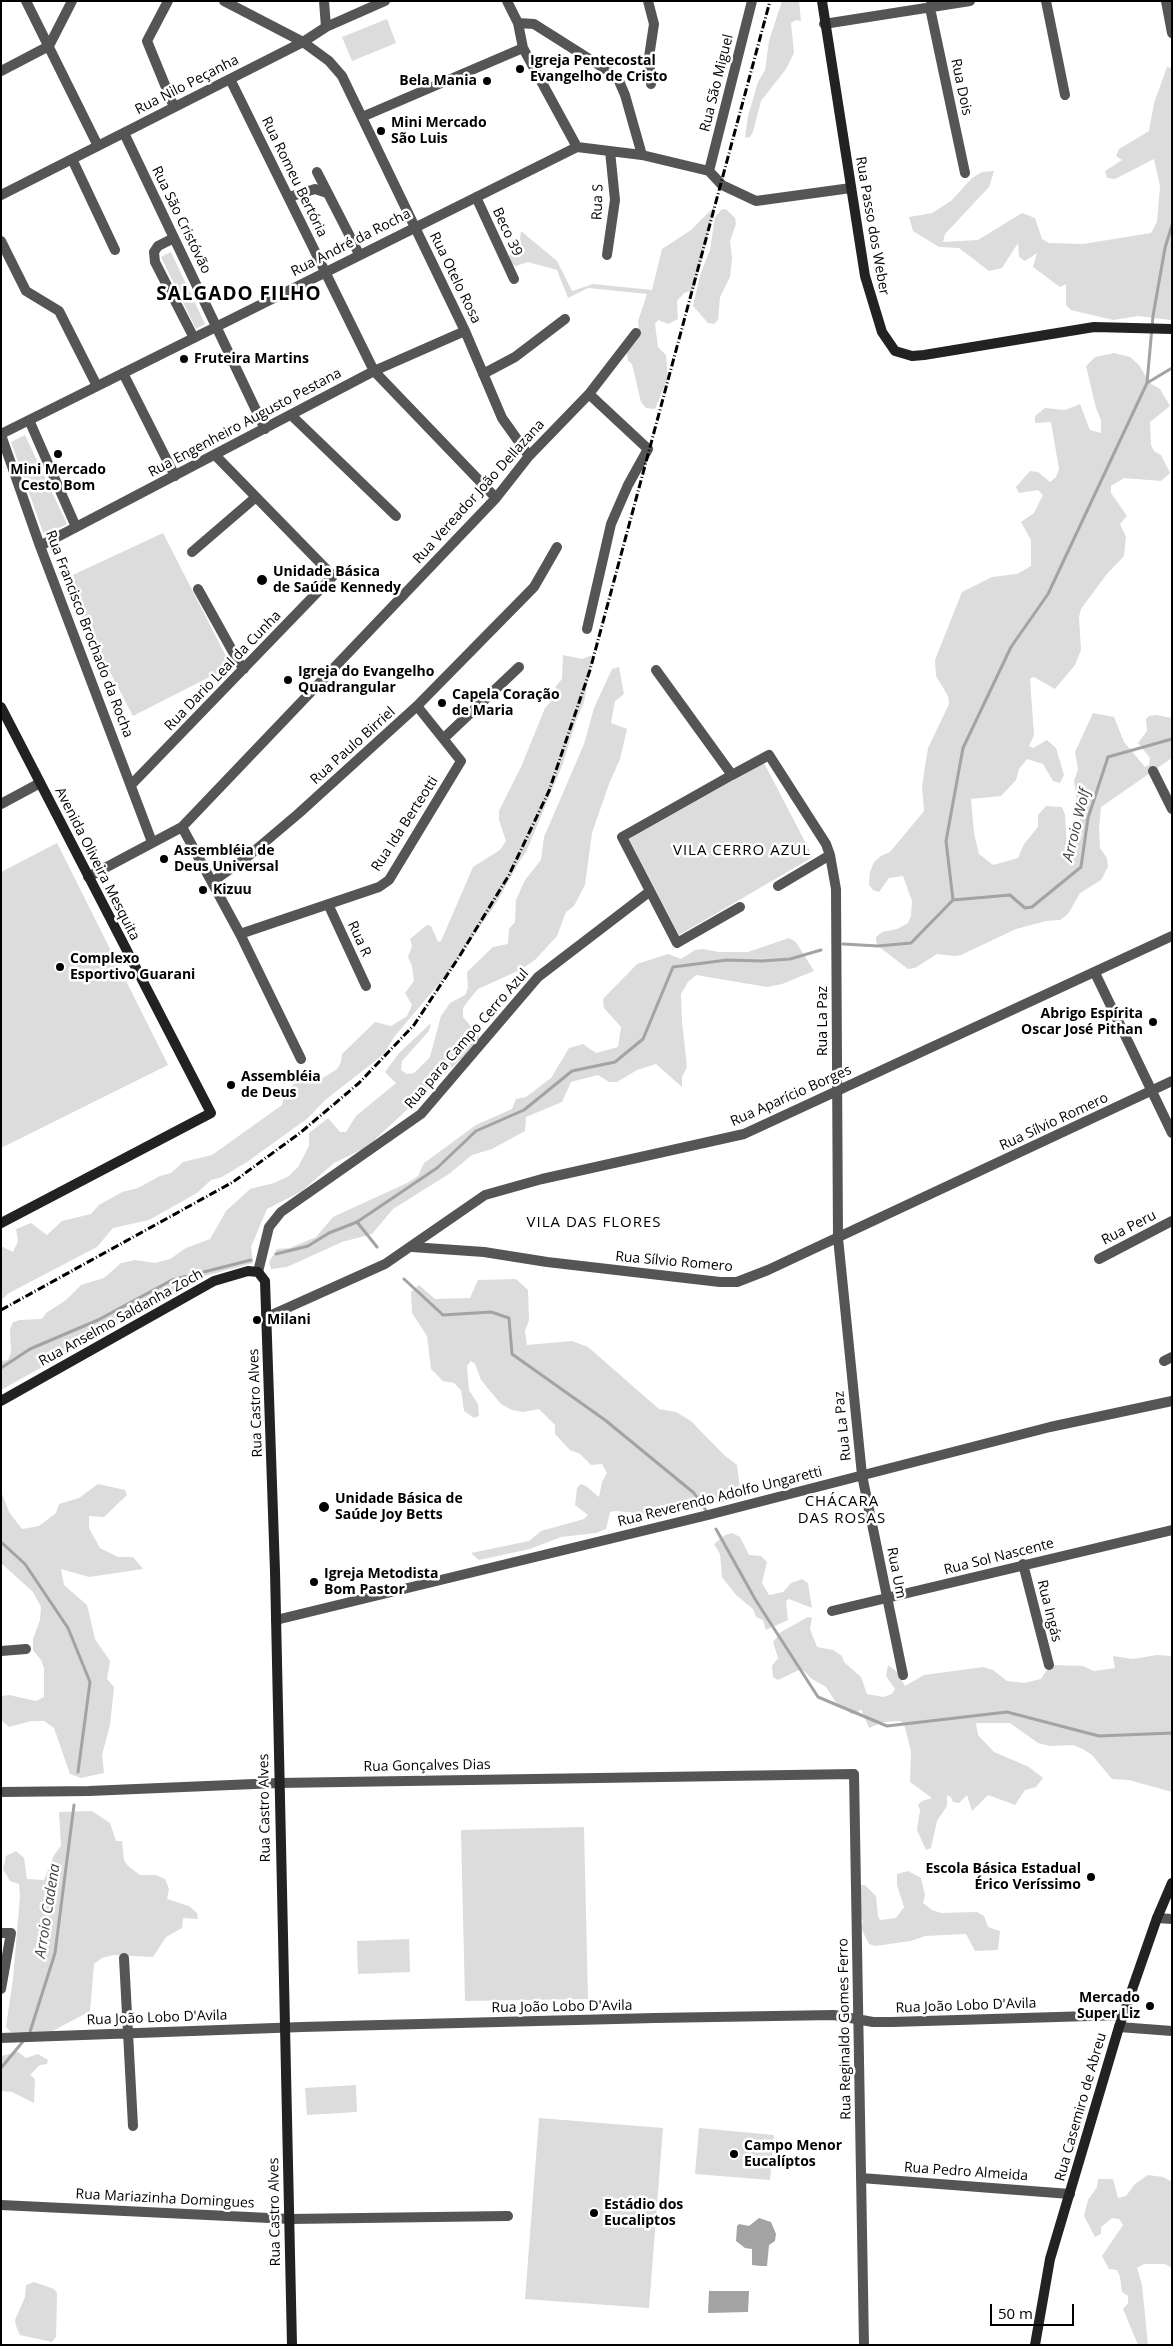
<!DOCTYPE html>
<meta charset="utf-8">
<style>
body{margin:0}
#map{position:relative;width:1173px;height:2346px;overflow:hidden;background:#fff;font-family:"Open Sans",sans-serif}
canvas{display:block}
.frame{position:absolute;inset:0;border:2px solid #000;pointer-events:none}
.scale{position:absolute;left:990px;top:2304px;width:84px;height:22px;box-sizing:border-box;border:2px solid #000;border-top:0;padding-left:6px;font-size:15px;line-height:18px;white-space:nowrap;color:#000;-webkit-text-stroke:4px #fff;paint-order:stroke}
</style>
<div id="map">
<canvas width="1173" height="2346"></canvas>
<div class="frame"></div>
<div class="scale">50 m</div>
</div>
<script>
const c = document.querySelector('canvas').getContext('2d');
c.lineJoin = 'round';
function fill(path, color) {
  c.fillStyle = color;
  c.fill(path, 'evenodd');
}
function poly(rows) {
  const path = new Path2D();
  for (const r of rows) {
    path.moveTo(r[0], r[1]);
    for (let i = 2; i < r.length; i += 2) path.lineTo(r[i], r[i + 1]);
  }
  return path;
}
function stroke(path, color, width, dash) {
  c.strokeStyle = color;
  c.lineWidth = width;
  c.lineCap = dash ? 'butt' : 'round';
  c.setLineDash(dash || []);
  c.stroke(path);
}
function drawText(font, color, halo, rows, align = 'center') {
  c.font = font + ' "Open Sans",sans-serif';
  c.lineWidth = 5;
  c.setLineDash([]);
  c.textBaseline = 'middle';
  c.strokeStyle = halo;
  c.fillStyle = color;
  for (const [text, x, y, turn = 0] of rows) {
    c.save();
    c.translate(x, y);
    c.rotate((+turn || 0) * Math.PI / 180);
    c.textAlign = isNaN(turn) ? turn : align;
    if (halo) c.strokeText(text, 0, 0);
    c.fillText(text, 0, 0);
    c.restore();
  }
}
fill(poly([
 [782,1,799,1,801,21,796,20,791,23,794,53,786,69,761,101,753,132,750,137,745,138,748,116,758,82,765,70,769,41],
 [387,19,396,43,352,61,342,37],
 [1167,67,1172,68,1171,320,1138,316,1113,320,1071,310,1066,305,1066,284,1060,287,1033,267,1037,253,1025,261,1019,257,1018,243,1002,268,989,271,959,248,939,247,913,231,909,217,932,213,951,201,972,178,982,172,994,171,989,187,945,234,943,242,978,240,1022,213,1035,218,1042,239,1049,243,1083,244,1151,233,1157,222,1160,186,1154,159,1115,179,1107,178,1105,171,1122,160,1116,156,1119,149,1149,131,1154,103],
 [715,206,694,290,684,293,677,301,678,319,668,324,658,320,655,324,658,347,666,355,668,378,655,409,646,408,641,402,632,364,628,361,626,349,639,332,638,321,647,294,588,288,568,298,557,270,528,262,516,266,506,263,510,254,519,248,521,231,557,261,572,291,593,284,652,290,662,249,691,230],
 [722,209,727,210,735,218,736,224,730,241,732,258,730,277,720,297,718,320,714,324,708,323,693,306,700,275,710,250,715,217],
 [171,252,205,324,196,329,161,257],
 [1114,353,1130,357,1139,365,1150,383,1160,389,1170,406,1150,422,1151,445,1154,451,1161,455,1170,473,1161,481,1124,478,1111,486,1111,493,1127,516,1120,524,1126,537,1124,556,1106,575,1081,609,1079,617,1081,650,1075,665,1055,689,1034,677,1030,679,1034,735,1029,746,1033,748,1047,740,1056,748,1064,775,1060,783,1053,781,1043,764,1027,759,1019,769,1016,780,1001,796,971,799,974,833,979,854,993,865,1018,858,1024,844,1038,827,1038,815,1046,806,1062,807,1065,815,1067,849,1074,849,1080,821,1074,781,1078,769,1075,752,1093,713,1114,717,1124,742,1145,767,1149,765,1150,758,1138,743,1147,731,1146,719,1149,716,1156,715,1172,718,1172,758,1101,807,1099,828,1100,848,1107,858,1108,867,1101,880,1080,893,1068,914,1060,920,1046,921,1016,929,961,955,955,956,937,954,915,968,908,969,878,946,876,941,876,937,882,932,897,929,908,923,911,916,912,901,903,876,889,878,879,892,873,890,869,885,870,872,874,862,881,856,890,852,924,811,922,786,928,748,949,704,948,696,936,676,935,660,962,592,992,577,1017,574,1031,566,1031,540,1021,522,1034,513,1043,495,1038,490,1019,493,1016,487,1030,471,1038,472,1050,482,1056,477,1059,469,1051,422,1035,423,1035,416,1045,408,1065,410,1080,404,1090,430,1101,433,1101,420,1096,408,1086,366,1095,357],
 [25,435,67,524,44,535,11,442],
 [163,533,231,666,133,716,62,580],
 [563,655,582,659,593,655,584,702,576,721,562,766,526,852,519,862,497,902,448,973,394,1037,384,1054,324,1101,308,1118,247,1162,222,1177,211,1180,197,1193,149,1220,113,1228,97,1247,9,1293,1,1300,1,1246,13,1252,18,1241,16,1229,31,1223,47,1235,62,1221,91,1214,99,1205,122,1192,138,1188,160,1176,171,1173,183,1162,212,1155,282,1105,285,1092,294,1084,309,1075,323,1078,337,1069,341,1062,342,1054,375,1022,391,1026,407,1016,412,1005,405,993,414,981,412,966,408,957,412,946,410,939,427,925,431,926,438,942,441,941,473,867,500,850,506,841,499,820,499,811,521,767,545,708,553,699,556,686,562,679],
 [619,667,624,694,615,701,611,723,627,729,620,759,609,784,592,833,585,885,574,906,566,912,557,936,536,959,522,969,478,989,468,1001,463,1008,463,1017,479,1036,477,1044,367,1147,334,1163,302,1191,267,1209,251,1247,253,1263,205,1276,1,1390,1,1361,8,1360,11,1352,10,1329,13,1322,20,1320,42,1319,46,1313,66,1300,81,1285,104,1278,121,1263,135,1260,155,1263,170,1259,186,1248,210,1239,226,1211,250,1189,274,1183,289,1176,298,1167,309,1146,309,1133,328,1118,340,1132,346,1132,356,1116,396,1083,385,1072,399,1053,431,1023,429,1031,402,1061,401,1070,407,1074,414,1073,430,1057,441,1016,450,1003,465,995,468,988,467,972,493,947,508,944,509,929,515,922,516,900,525,880,541,860,544,837,584,744,594,708,612,669],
 [764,763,813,857,679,935,629,839],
 [57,843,168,1065,1,1148,1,872],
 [789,938,796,942,814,971,782,984,767,987,696,975,688,982,681,994,682,1022,687,1067,682,1077,682,1087,656,1064,637,1070,617,1082,609,1082,598,1075,571,1082,562,1102,526,1117,525,1131,492,1149,472,1155,449,1174,393,1209,372,1234,342,1242,287,1267,271,1269,269,1262,277,1249,290,1248,316,1237,333,1217,407,1183,418,1176,424,1163,476,1125,512,1109,516,1099,526,1097,551,1078,569,1048,583,1044,596,1053,618,1047,621,1027,604,1008,603,999,637,964,668,954,681,959,695,950,702,949,719,952,748,952],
 [516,1279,528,1290,529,1320,525,1331,527,1345,572,1341,588,1347,659,1409,676,1412,691,1421,724,1455,737,1465,740,1488,736,1500,690,1506,668,1513,637,1513,616,1511,610,1512,606,1529,596,1533,561,1537,530,1549,479,1560,471,1553,529,1541,541,1531,584,1519,588,1515,575,1505,577,1488,581,1484,586,1486,599,1497,602,1482,607,1473,602,1464,591,1465,580,1454,570,1450,555,1434,555,1425,539,1409,523,1412,512,1410,501,1404,481,1380,475,1364,471,1361,467,1366,469,1390,478,1404,479,1416,474,1418,464,1411,461,1390,454,1383,443,1381,431,1369,427,1336,412,1313,411,1292,419,1285,435,1299,470,1298,478,1280],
 [98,1484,125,1490,127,1495,104,1517,89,1516,89,1528,100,1548,118,1557,133,1557,143,1569,89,1577,61,1569,64,1585,87,1605,95,1639,110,1661,107,1679,114,1687,110,1725,102,1755,104,1773,81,1778,70,1774,54,1728,44,1721,31,1721,9,1727,1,1720,2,1696,9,1695,36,1701,44,1697,44,1668,41,1660,33,1650,33,1639,40,1620,41,1607,33,1592,1,1563,1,1491,9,1512,22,1529,39,1526,56,1513,59,1504,79,1498],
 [732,1533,740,1537,749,1555,761,1556,767,1562,762,1583,769,1595,783,1592,791,1583,802,1579,808,1583,812,1608,789,1599,786,1601,788,1620,766,1630,763,1620,756,1617,753,1609,736,1595,722,1577,720,1554,714,1544,725,1535],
 [808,1617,812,1618,810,1629,817,1647,833,1650,842,1656,844,1662,861,1677,867,1694,883,1697,892,1694,895,1689,886,1676,888,1665,897,1672,905,1686,924,1675,983,1667,993,1670,1007,1681,1024,1683,1041,1679,1046,1671,1055,1665,1083,1666,1094,1671,1115,1668,1113,1656,1133,1659,1157,1655,1172,1656,1172,1792,1129,1780,1112,1779,1092,1755,1083,1749,1073,1745,1050,1746,1038,1743,1010,1723,976,1723,978,1735,994,1752,1029,1767,1043,1778,1036,1787,1025,1790,1015,1805,988,1795,972,1811,967,1795,959,1803,953,1802,951,1797,947,1795,947,1806,937,1821,931,1848,926,1850,917,1830,920,1810,918,1805,922,1801,932,1798,910,1782,911,1751,904,1724,900,1721,883,1722,869,1728,861,1709,857,1713,851,1714,835,1701,826,1687,812,1679,804,1671,799,1670,778,1680,773,1677,772,1666,778,1658,773,1642,781,1632],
 [92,1811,110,1823,116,1841,122,1841,124,1860,128,1866,140,1875,156,1875,165,1879,169,1889,167,1899,189,1906,197,1913,198,1919,183,1918,182,1928,166,1937,153,1957,113,1955,102,1958,94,1964,90,2011,49,2033,11,2032,6,2027,13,1979,20,1896,19,1884,10,1881,3,1869,6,1856,16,1851,24,1858,27,1879,44,1880,54,1855,61,1846,59,1812],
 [584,1827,588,1999,465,2001,461,1830],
 [908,1871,921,1878,925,1895,923,1903,932,1910,941,1913,977,1912,984,1916,988,1927,1000,1931,998,1950,975,1951,966,1934,925,1936,911,1941,875,1946,869,1944,861,1928,863,1921,861,1918,859,1888,861,1885,865,1885,876,1896,878,1916,880,1920,896,1918,904,1907,897,1885,897,1874],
 [409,1939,410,1972,358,1974,357,1941],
 [18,2052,26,2058,38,2054,48,2060,47,2064,40,2065,30,2075,35,2079,34,2103,12,2092,1,2091,1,2056],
 [356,2085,357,2112,307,2115,305,2088],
 [539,2118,663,2128,649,2308,525,2299],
 [699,2128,774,2135,770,2180,695,2174],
 [1148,2175,1163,2177,1172,2182,1172,2268,1165,2264,1144,2264,1137,2268,1142,2285,1148,2345,1138,2345,1123,2309,1128,2303,1128,2296,1122,2292,1120,2277,1117,2270,1109,2269,1102,2256,1123,2225,1119,2219,1112,2218,1101,2227,1101,2234,1095,2237,1084,2216,1088,2200,1097,2187,1098,2179,1113,2179,1118,2198,1126,2196,1135,2184],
 [34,2282,54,2289,57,2293,56,2337,52,2342,20,2335,16,2326,15,2320,25,2297,26,2285]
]), '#dcdcdc');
fill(poly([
 [759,2218,771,2222,776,2234,775,2241,769,2245,767,2266,761,2266,752,2265,752,2249,745,2248,736,2241,737,2226,739,2224,749,2226],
 [709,2291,749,2291,748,2312,708,2313]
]), '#a3a3a3');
stroke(poly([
 [1147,383,1172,368],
 [953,900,946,841,963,748,1011,647,1048,594,1147,383,1153,316,1165,248,1172,225],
 [843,944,878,946,911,943,953,900,1010,895,1025,908,1032,907,1081,867,1088,818,1108,757,1172,739],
 [357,1222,377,1247],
 [276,1254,308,1246,329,1233,357,1222,437,1168,476,1131,524,1110,572,1071,615,1062,643,1039,673,967,727,960,762,961,790,959,821,950],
 [404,1279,443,1315,491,1312,509,1318,512,1354,605,1420,694,1493,707,1512],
 [1,1368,30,1349,98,1320,172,1280,251,1260],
 [716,1529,755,1599,818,1697,887,1726,1007,1712,1099,1736,1172,1733],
 [1,1542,25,1564,68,1628,90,1682,78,1772],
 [29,2035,55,1953,74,1805],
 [1,2068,25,2039]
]), '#a3a3a3', 3);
stroke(poly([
 [26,1,98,146],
 [168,1,147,41,174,107],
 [224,1,303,42,329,61,342,76,465,331,502,418,529,456],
 [324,1,326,27],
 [507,1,518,23,523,48,577,147],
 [648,1,654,24,649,57,651,84],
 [932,1,930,8,965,173],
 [1046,1,1065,95],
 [1166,1,1172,33],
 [518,23,534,24,610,72,619,81,625,95,642,155],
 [824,24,970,1],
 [1,71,49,46,72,1],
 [230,79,374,371,496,498],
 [362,117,523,48],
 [124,133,265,429],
 [72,159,115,250],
 [709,171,752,1],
 [317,172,359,254],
 [1,195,303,42,326,27,385,1],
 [289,197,315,189,327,193],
 [476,197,514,279],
 [174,238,158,246,154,252,155,262,194,338],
 [1,241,26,291,59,311,97,386],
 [607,255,615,200,610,151],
 [123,373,175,476],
 [483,374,515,357,565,319],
 [291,415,396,516],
 [29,420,76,527],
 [1,434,577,147,642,155,709,171,722,185,756,201,851,188],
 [1,435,40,546,152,842],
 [40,546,374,371,465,331],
 [192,552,256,497],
 [198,589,238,661,244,669],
 [587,629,611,524,628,485,648,449,589,394],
 [656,670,732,775,769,755,826,844,830,855,836,889,838,1238,862,1475,903,1675],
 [444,738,519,667],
 [1153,771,1172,809],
 [732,775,622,837,677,943,740,907],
 [131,785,333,576,215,455],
 [1,804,40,783],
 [182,827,240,934,301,1059],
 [88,877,182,827,496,498,529,456,589,394,636,333],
 [212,882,246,858,298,814,417,706,534,587,557,547],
 [778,886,830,855],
 [328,904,366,986],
 [240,934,379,887,389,880,461,761,417,706],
 [1095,973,1172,1133],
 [412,1247,484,1252,547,1262,720,1282,737,1282,768,1270,1172,1081],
 [1099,1259,1172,1221],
 [258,1272,269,1227,281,1212,421,1114,538,977,649,892],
 [267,1317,385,1264,485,1195,542,1179,744,1134,1172,936],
 [1164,1361,1172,1357],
 [1023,1564,1049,1665],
 [832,1611,1172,1530],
 [276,1620,708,1515,1050,1427,1172,1401],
 [1,1651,26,1649],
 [1,1792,89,1791,278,1783,854,1774,864,2345],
 [1157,1918,1172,1919],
 [1,1933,11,1933,1,1989],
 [124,1958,133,2126],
 [1119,2027,1172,2031],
 [1,2038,302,2027,655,2018,834,2015,873,2022,892,2022,1123,2015],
 [861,2178,1070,2194],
 [1,2205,290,2219,508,2216]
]), '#555', 10);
stroke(poly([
 [822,1,865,276,882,332,895,351,912,356,924,355,1094,327,1172,329],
 [1,707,211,1113,1,1223],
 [1,1401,214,1281,248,1271,258,1272,265,1281,275,1571,292,2345],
 [1035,2345,1050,2259,1119,2027,1157,1918,1172,1883]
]), '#222', 10);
stroke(poly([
 [1,1310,233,1182,300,1133,359,1083,414,1025,459,957,509,875,549,791,590,670,770,1]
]), '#000', 3, [8, 2.5, 1, 2.5]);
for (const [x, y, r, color] of [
 [520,69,5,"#000"],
 [487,81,5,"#000"],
 [381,131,5,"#000"],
 [184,359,5,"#000"],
 [58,454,5,"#000"],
 [262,580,6,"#000"],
 [288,680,5,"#000"],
 [442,703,5,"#000"],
 [164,859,5,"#000"],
 [203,890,5,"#000"],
 [60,967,5,"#000"],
 [1153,1022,5,"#000"],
 [231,1085,5,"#000"],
 [257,1320,5,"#000"],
 [324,1507,6,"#000"],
 [314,1582,5,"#000"],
 [1091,1877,5,"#000"],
 [1150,2006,5,"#000"],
 [734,2154,5,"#000"],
 [594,2213,5,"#000"]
]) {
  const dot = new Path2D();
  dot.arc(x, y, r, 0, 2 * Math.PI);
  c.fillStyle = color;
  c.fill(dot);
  stroke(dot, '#fff', 2);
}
drawText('bold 14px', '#000', '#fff', [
 ["Igreja Pentecostal",530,61],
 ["Evangelho de Cristo",530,77],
 ["Bela Mania",477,81,"right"],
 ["Mini Mercado",391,123],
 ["São Luis",391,139],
 ["Fruteira Martins",194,359],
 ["Mini Mercado",58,470,"center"],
 ["Cesto Bom",58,486,"center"],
 ["Unidade Básica",273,572],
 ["de Saúde Kennedy",273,588],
 ["Igreja do Evangelho",298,672],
 ["Quadrangular",298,688],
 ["Capela Coração",452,695],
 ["de Maria",452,711],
 ["Assembléia de",174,851],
 ["Deus Universal",174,867],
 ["Kizuu",213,890],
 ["Complexo",70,959],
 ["Esportivo Guarani",70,975],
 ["Abrigo Espírita",1143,1014,"right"],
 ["Oscar José Pithan",1143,1030,"right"],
 ["Assembléia",241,1077],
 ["de Deus",241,1093],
 ["Milani",267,1320],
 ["Unidade Básica de",335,1499],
 ["Saúde Joy Betts",335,1515],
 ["Igreja Metodista",324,1574],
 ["Bom Pastor",324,1590],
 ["Escola Básica Estadual",1081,1869,"right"],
 ["Érico Veríssimo",1081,1885,"right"],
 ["Mercado",1140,1998,"right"],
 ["Super Liz",1140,2014,"right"],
 ["Campo Menor",744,2146],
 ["Eucalíptos",744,2162],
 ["Estádio dos",604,2205],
 ["Eucaliptos",604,2221]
], 'left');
drawText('14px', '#000', '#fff', [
 ["Rua São Miguel",717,83,-76],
 ["Rua Nilo Peçanha",187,85,-27],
 ["Rua Dois",961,87,78],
 ["Rua Romeu Bertória",294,177,64],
 ["Rua S",598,202,-88],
 ["Rua São Cristóvão",181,220,64],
 ["Rua Passo dos Weber",872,226,80],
 ["Beco 39",507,232,65],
 ["Rua André da Rocha",351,243,-27],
 ["Rua Otelo Rosa",455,278,64],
 ["Rua Engenheiro Augusto Pestana",245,423,-28],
 ["Rua Vereador João Dellazana",479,492,-48],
 ["Rua Francisco Brochado da Rocha",89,634,69],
 ["Rua Dario Leal da Cunha",223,671,-46],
 ["Rua Paulo Birriel",353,746,-42],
 ["Rua Ida Berteotti",405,824,-57],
 ["Avenida Oliveira Mesquita",97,864,63],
 ["Rua R",359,939,65],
 ["Rua La Paz",823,1021,-90],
 ["Rua para Campo Cerro Azul",467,1039,-49],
 ["Rua Aparício Borges",791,1096,-24],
 ["Rua Sílvio Romero",1054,1122,-25],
 ["Rua Peru",1129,1228,-27],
 ["Rua Sílvio Romero",674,1262,5],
 ["Rua Anselmo Saldanha Zoch",121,1318,-29],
 ["Rua Castro Alves",256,1403,-92],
 ["Rua La Paz",843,1426,-96],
 ["Rua Reverendo Adolfo Ungaretti",720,1497,-14],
 ["Rua Sol Nascente",999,1557,-14],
 ["Rua Um",896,1573,79],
 ["Rua Ingás",1049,1611,76],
 ["Rua Gonçalves Dias",427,1766,-1],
 ["Rua Castro Alves",265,1808,-91],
 ["Rua João Lobo D'Avila",966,2006,-2],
 ["Rua João Lobo D'Avila",562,2007,-1],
 ["Rua João Lobo D'Avila",157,2018,-2],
 ["Rua Reginaldo Gomes Ferro",845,2029,-91],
 ["Rua Casemiro de Abreu",1081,2107,-74],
 ["Rua Pedro Almeida",966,2172,4],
 ["Rua Mariazinha Domingues",165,2199,3],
 ["Rua Castro Alves",275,2212,-91]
]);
drawText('italic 15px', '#444', '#fff', [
 ["Arroio Wolf",1077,825,-76],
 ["Arroio Cadena",48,1911,-81]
]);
c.letterSpacing = '1px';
drawText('15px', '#000', '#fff', [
 ["VILA CERRO AZUL",742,851],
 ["VILA DAS FLORES",594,1223],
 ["CHÁCARA",842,1502],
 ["DAS ROSAS",842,1519]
]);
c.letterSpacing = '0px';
c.letterSpacing = '1px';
drawText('bold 19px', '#000', '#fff', [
 ["SALGADO FILHO",239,295]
]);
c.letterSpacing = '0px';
</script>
